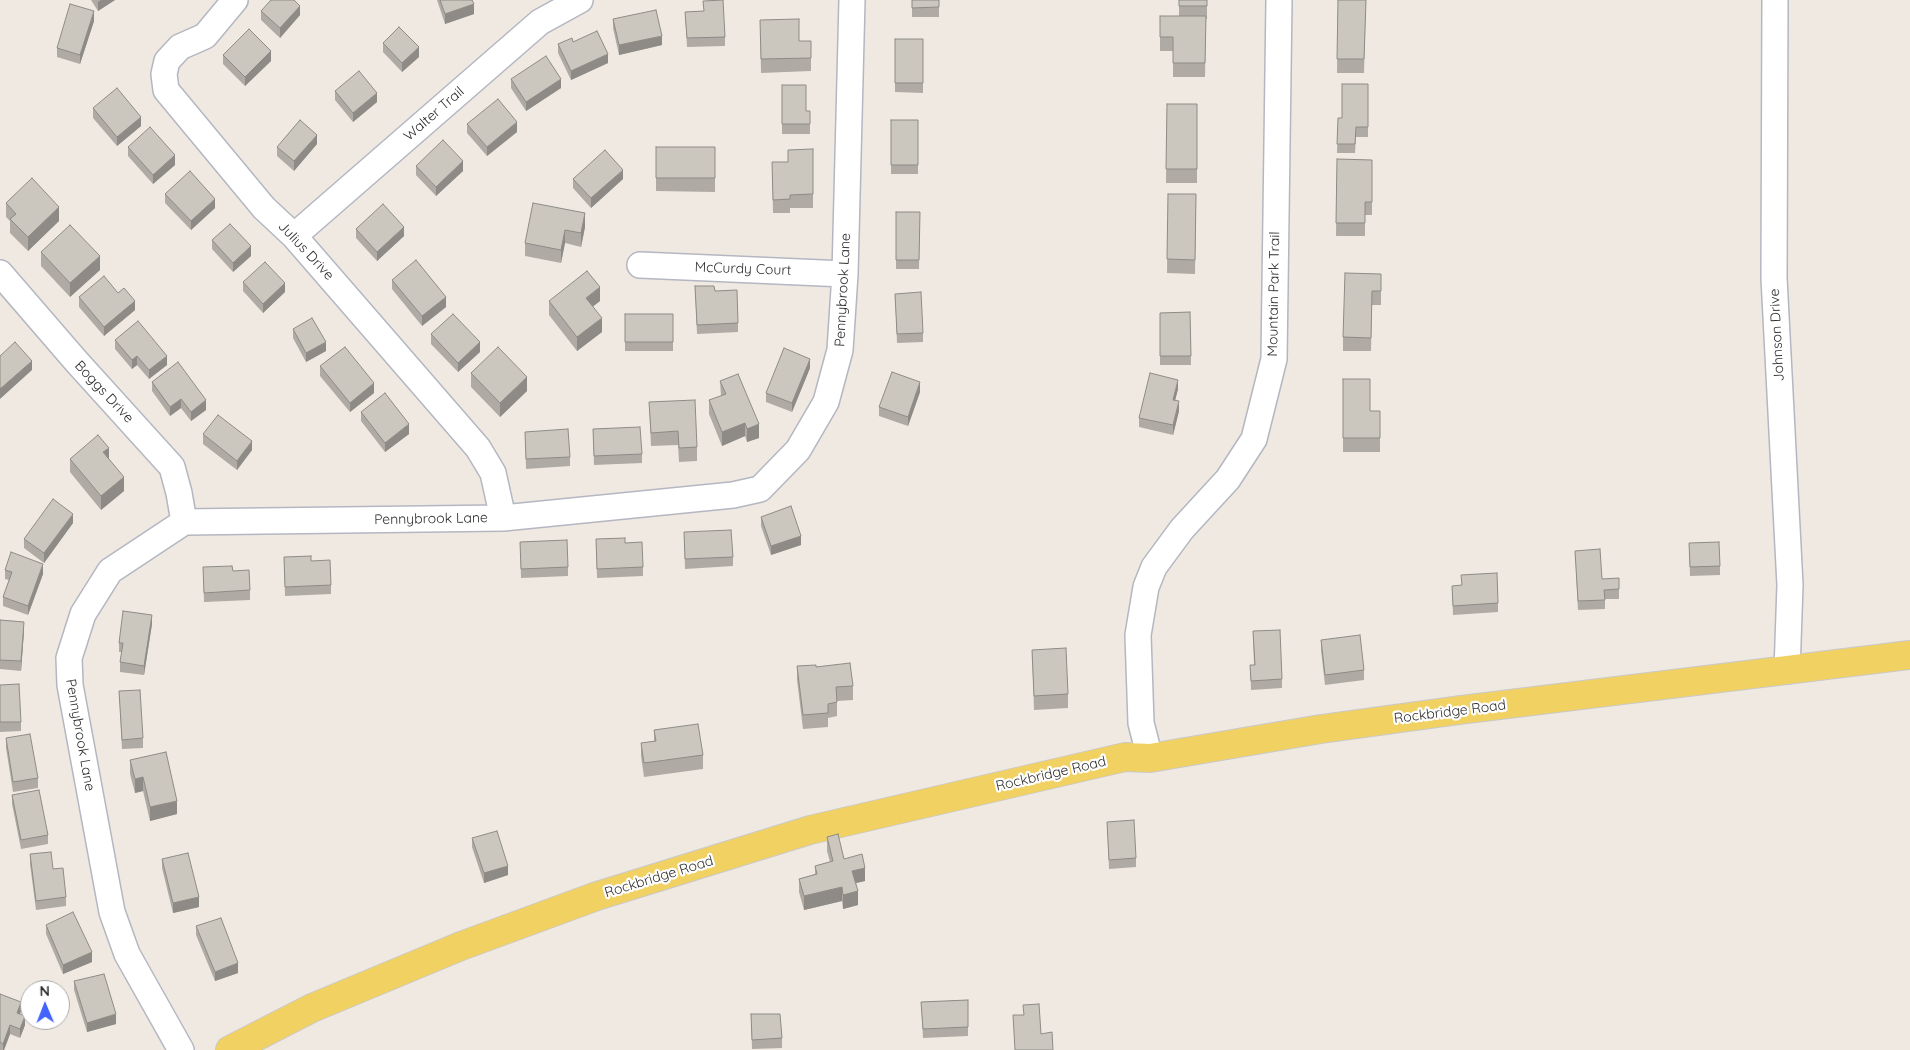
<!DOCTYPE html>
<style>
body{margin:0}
#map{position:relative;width:1910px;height:1050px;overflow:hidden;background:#efe9e1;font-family:Quicksand,sans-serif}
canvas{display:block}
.north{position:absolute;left:20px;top:980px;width:50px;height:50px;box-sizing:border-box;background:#fff;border:1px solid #ababab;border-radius:50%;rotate:359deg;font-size:14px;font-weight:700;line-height:20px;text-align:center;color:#2e2e2e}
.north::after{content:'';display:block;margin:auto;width:18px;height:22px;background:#4264fb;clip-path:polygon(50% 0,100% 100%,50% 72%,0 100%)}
</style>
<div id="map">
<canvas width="1910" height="1050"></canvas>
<div class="north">N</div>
</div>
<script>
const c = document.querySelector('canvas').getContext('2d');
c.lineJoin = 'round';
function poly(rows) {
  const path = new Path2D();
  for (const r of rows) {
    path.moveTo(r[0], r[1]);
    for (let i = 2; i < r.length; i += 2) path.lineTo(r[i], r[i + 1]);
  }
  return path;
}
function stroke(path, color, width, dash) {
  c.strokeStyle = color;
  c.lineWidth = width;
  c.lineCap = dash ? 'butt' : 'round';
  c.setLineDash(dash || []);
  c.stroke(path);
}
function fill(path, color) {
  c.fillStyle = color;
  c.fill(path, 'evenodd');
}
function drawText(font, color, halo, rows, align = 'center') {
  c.font = font + ' Quicksand,sans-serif';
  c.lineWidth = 4.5;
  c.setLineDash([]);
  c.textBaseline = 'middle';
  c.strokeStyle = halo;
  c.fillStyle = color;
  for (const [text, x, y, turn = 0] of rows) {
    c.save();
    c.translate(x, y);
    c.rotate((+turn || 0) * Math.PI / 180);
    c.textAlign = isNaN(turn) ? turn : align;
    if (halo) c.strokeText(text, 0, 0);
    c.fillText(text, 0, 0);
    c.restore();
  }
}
const minor = poly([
 [235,0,205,36,180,47,167,61,164,74,166,90,264,208,294,236,478,448,493,473,503,518],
 [1775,0,1774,278,1790,585,1787,671],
 [294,236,540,22,580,0],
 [640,265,845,274],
 [0,273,76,361,172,467,179,493,184,522],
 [1150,758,1141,723,1138,635,1146,587,1154,567,1182,529,1228,479,1254,439,1274,359,1279,0],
 [181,1050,127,954,112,912,70,685,69,658,83,614,110,571,184,522,503,518,733,495,760,489,798,450,826,402,840,350,845,274,852,0]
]);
const major = poly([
 [230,1050,312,1008,461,946,597,896,810,830,1125,757,1150,758,1321,729,1460,710,1910,655]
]);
stroke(minor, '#b4b7c1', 28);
stroke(major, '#c9c9c9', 30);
stroke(minor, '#fff', 25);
stroke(major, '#f2d163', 28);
fill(poly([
 [91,0,115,0,98,11],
 [437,0,472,0,474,14,445,24],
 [912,0,939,0,939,17,912,17],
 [1179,0,1207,0,1207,19,1206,19,1205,77,1173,77,1173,51,1160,51,1160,16,1179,16],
 [1338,0,1366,0,1364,73,1337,73],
 [261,11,300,15,280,38,261,20],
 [703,11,725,37,725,46,687,47,685,12],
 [613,19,662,45,619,55,613,28],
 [760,20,799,41,811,58,811,71,761,73],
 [94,21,80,64,57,57,57,48],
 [895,39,923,39,923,93,895,92],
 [573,42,608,63,571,80,558,53,558,44],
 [383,43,419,57,402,72,383,52],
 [223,55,271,61,245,86,223,64],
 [511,79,561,88,526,111,511,88],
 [1368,84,1368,137,1356,137,1355,153,1337,153,1338,118,1342,118],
 [782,85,806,111,810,111,810,134,782,134],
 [335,91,377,102,353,122,335,100],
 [1167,104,1197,104,1197,183,1166,183],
 [93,108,141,126,117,146,93,118],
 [891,120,918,120,918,174,891,174],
 [467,124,517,132,487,156,467,133],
 [317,144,294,171,277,156,277,147],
 [128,147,175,165,153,184,128,156],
 [656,147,715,147,715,192,656,191],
 [813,149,813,208,790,208,790,213,773,213,772,162,788,162],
 [1337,159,1372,160,1372,215,1365,215,1365,236,1336,236],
 [416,166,463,171,436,196,416,175],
 [573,179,623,179,591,208,573,188],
 [165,194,215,208,191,230,165,203],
 [1168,194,1196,194,1195,274,1167,273],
 [6,203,59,221,28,251,10,233,10,221,6,217],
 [896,212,920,212,919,269,896,269],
 [585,213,585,227,581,247,565,243,561,263,525,256,525,243],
 [356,229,404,236,377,261,356,238],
 [212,240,251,256,233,272,212,249],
 [41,252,100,270,70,297,41,266],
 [1381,274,1381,305,1372,305,1371,351,1343,351,1343,337],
 [392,280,446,307,422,326,392,289],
 [243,282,285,292,263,313,243,291],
 [695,286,715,291,738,323,738,332,697,334],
 [118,293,135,310,104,336,79,307,79,297],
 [895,294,923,333,923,342,897,343],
 [549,301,600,301,593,306,602,332,577,351,549,315],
 [1190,312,1191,365,1160,365,1160,313],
 [625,314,673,314,673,351,625,351],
 [293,329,326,351,306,362,293,338],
 [431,334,480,352,458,372,431,344],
 [115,340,167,365,149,379,137,365,132,369,115,349],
 [320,366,374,393,350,412,320,376],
 [810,368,792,412,766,402,766,393],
 [471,373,527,391,500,417,471,387],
 [1343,379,1370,411,1380,411,1380,452,1343,452],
 [720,381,759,438,747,442,745,436,722,446,709,414,709,400,721,396],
 [152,382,206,410,191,421,181,408,170,416,152,391],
 [1178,389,1175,400,1179,411,1173,435,1139,427,1139,418],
 [920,392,908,426,879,416,879,407],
 [649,402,697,447,697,461,679,462,678,445,651,446],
 [361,412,409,434,385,452,361,421],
 [593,429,642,454,642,463,594,465],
 [525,432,570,457,570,466,526,469],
 [203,434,252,450,237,470,203,444],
 [70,459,124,491,101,510,70,472],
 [761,517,801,545,771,555,761,526],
 [73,523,44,563,24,548,24,539],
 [684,532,733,557,733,566,685,569],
 [596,539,625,543,643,567,643,576,597,578],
 [520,542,568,567,568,576,521,578],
 [1689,543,1720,566,1720,575,1690,576],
 [1575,551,1602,579,1619,589,1619,599,1605,599,1605,609,1578,610],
 [284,557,311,561,331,585,331,594,285,596],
 [203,567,233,571,250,590,250,600,204,602],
 [5,570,43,574,28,615,3,606,3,597,9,580,5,579],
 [1461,585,1498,603,1498,612,1453,615,1452,586],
 [0,620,24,631,21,671,0,669],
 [152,624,144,675,120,672,120,662,122,652,119,652,119,643],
 [1253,631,1282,679,1282,688,1251,690,1250,665,1254,665],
 [1321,640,1364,670,1364,680,1325,685,1321,650],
 [1032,650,1068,694,1068,708,1034,710],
 [797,666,816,667,853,686,853,700,837,701,837,716,828,718,828,727,803,729,797,680],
 [0,685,21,722,21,731,0,732],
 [119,691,143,738,143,748,122,749],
 [654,730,703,755,703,769,644,777,641,756,641,743,654,741],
 [6,738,38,778,38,788,13,792,6,748],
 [130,760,177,814,150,821,143,791,135,793,130,774],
 [12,795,48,835,48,844,21,849,12,804],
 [1107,822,1136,858,1136,867,1109,869],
 [827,837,844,859,865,881,856,883,858,905,843,909,842,901,804,910,799,892,799,879,815,874,815,866,830,862,827,851],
 [472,838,508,875,484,883,472,847],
 [30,854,53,869,66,897,66,906,36,910,30,864],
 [162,859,199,907,173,913,162,868],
 [46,925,92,962,63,974,46,934],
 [196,926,238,973,215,981,196,935],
 [74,981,116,1024,87,1032,74,990],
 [0,994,21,1011,20,1014,25,1025,20,1038,10,1034,4,1050,0,1050],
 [968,1000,968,1036,923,1038,921,1002],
 [751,1014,782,1038,782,1048,752,1049]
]), '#afaba4');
fill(poly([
 [101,0,115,0,98,11,98,2],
 [474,4,474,14,445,24,445,14],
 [300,6,300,15,280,38,280,28],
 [94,11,94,21,80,64,80,55],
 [662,36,662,45,619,55,619,45],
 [419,47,419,57,402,72,402,63],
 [271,51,271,61,245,86,245,77],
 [608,54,608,63,571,80,571,71],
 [561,79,561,88,526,111,526,102],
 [377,93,377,102,353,122,353,113],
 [141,117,141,126,117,146,117,137],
 [517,122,517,132,487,156,487,147],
 [317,135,317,144,294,171,294,161],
 [175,155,175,165,153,184,153,175],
 [463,161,463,171,436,196,436,187],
 [623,170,623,179,591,208,591,198],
 [215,199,215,208,191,230,191,221],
 [59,207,59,221,28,251,28,237],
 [585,213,585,227,581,247,581,233],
 [404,227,404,236,377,261,377,252],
 [565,230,565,243,561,263,561,250],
 [251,246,251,256,233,272,233,263],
 [100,256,100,270,70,297,70,283],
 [285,283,285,292,263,313,263,304],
 [600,287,600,301,586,312,586,298],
 [446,297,446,307,422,326,422,316],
 [135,301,135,310,104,336,104,327],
 [602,318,602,332,577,351,577,337],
 [326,342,326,351,306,362,306,353],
 [480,342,480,352,458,372,458,363],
 [137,356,137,365,132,369,132,360],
 [167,356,167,365,149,379,149,370],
 [810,359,810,368,792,412,792,403],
 [32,361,32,370,0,399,0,389],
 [527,377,527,391,500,417,500,403],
 [1178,380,1178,389,1173,409,1173,400],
 [920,382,920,392,908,426,908,417],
 [374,383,374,393,350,412,350,403],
 [181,399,181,408,170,416,170,407],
 [206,400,206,410,191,421,191,412],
 [1179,401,1179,411,1173,435,1173,425],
 [745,423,745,436,722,446,722,432],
 [409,424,409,434,385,452,385,443],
 [759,424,759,438,747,442,747,429],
 [252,441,252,450,237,470,237,461],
 [109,448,109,462,103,452],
 [124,477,124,491,101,510,101,496],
 [73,514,73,523,44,563,44,553],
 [801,536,801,545,771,555,771,546],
 [43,564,43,574,28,615,28,606],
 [152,615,152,624,144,675,144,666],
 [24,622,24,631,21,671,21,661],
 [143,777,143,791,135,793,135,779],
 [177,801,177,814,150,821,150,807],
 [508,866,508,875,484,883,484,873],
 [865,868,865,881,852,884,852,871],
 [842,887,842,901,804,910,804,896],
 [858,891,858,905,843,909,843,895],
 [199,897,199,907,173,913,173,903],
 [92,952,92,962,63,974,63,965],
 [238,963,238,973,215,981,215,972],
 [21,1002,21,1011,17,1022,17,1013],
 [116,1014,116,1024,87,1032,87,1023],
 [25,1016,25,1025,20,1038,20,1029],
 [10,1025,10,1034,4,1050,3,1050,3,1044]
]), '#8e8b86');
const building = poly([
 [271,0,294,0,300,6,280,28,261,11,271,0],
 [440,0,472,0,474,4,445,14,440,0],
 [723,0,725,37,687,38,685,12,704,11,703,1,723,0],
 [912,0,939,0,939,7,912,8,912,0],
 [1179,0,1207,0,1207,6,1179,6,1179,0],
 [1338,0,1366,0,1364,59,1337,59,1338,0],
 [70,4,94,11,80,55,57,48,70,4],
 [656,10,662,36,619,45,613,19,656,10],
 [1160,16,1206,16,1205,63,1173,63,1173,37,1160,37,1160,16],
 [799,19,799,41,811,41,811,58,761,59,760,20,799,19],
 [399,27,419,47,402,63,383,43,399,27],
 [249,29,271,51,245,77,223,55,249,29],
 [597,31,608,54,571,71,558,44,572,38,573,42,597,31],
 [895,39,923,39,923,83,895,83,895,39],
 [546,56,561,79,526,102,511,79,546,56],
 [359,71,377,93,353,113,335,91,359,71],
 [1342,84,1368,84,1368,127,1356,127,1355,144,1337,144,1338,118,1342,118,1342,84],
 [782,85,806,85,806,111,810,111,810,124,782,124,782,85],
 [117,88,141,117,117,137,93,108,117,88],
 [498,99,517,122,487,147,467,124,498,99],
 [1167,104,1197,104,1197,169,1166,169,1167,104],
 [300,120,317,135,294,161,277,147,300,120],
 [891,120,918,120,918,165,891,165,891,120],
 [150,127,175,155,153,175,128,147,150,127],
 [443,140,463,161,436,187,416,166,443,140],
 [656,147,715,147,715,178,656,178,656,147],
 [813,149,813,194,790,195,790,199,773,200,772,162,788,162,788,150,813,149],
 [605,150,623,170,591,198,573,179,605,150],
 [1337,159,1372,160,1372,202,1365,202,1365,223,1336,223,1337,159],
 [190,171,215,199,191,221,165,194,190,171],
 [32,178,59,207,28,237,10,219,16,214,6,203,32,178],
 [1168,194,1196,194,1195,260,1167,259,1168,194],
 [533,203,585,213,581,233,565,230,561,250,525,243,533,203],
 [383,204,404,227,377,252,356,229,383,204],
 [896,212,920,212,919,260,896,260,896,212],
 [230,224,251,246,233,263,212,240,230,224],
 [70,225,100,256,70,283,41,252,70,225],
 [416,260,446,297,422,316,392,280,416,260],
 [265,262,285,283,263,304,243,282,265,262],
 [587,271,600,287,586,298,602,318,577,337,549,301,587,271],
 [1345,273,1381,274,1381,291,1372,291,1371,338,1343,337,1345,273],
 [104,276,118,293,124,288,135,301,104,327,79,297,104,276],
 [695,286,714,286,715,291,737,290,738,323,697,325,695,286],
 [921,292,923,333,897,334,895,294,921,292],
 [1190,312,1191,356,1160,356,1160,313,1190,312],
 [453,314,480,342,458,363,431,334,453,314],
 [625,314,673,314,673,342,625,342,625,314],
 [312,318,326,342,306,353,293,329,312,318],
 [138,321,167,356,149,370,137,356,132,360,115,340,138,321],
 [15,342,32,361,0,389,0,356,15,342],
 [345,347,374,383,350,403,320,366,345,347],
 [498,347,527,377,500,403,471,373,498,347],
 [784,348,810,359,792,403,766,393,784,348],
 [178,362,206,400,191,412,181,399,170,407,152,382,178,362],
 [892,372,920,382,908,417,879,407,892,372],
 [1150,373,1178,380,1173,400,1179,401,1173,425,1139,418,1150,373],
 [738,374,759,424,747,429,745,423,722,432,709,400,726,394,720,381,738,374],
 [1343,379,1370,379,1370,411,1380,411,1380,438,1343,438,1343,379],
 [385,393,409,424,385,443,361,412,385,393],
 [695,400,697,447,679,448,678,431,651,433,649,402,695,400],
 [218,415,252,441,237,461,203,434,218,415],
 [640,427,642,454,594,456,593,429,640,427],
 [568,429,570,457,526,459,525,432,568,429],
 [98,435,109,448,103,452,124,477,101,496,70,459,98,435],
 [53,499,73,514,44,553,24,539,53,499],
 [791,506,801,536,771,546,761,517,791,506],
 [731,530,733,557,685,559,684,532,731,530],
 [625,538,625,543,642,542,643,567,597,569,596,539,625,538],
 [567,540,568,567,521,569,520,542,567,540],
 [1719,542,1720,566,1690,567,1689,543,1719,542],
 [1600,549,1602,579,1619,578,1619,589,1604,590,1605,600,1578,601,1575,551,1600,549],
 [11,552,43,564,28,606,3,597,12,572,5,570,11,552],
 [311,556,311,561,330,560,331,585,285,587,284,557,311,556],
 [232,566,233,571,249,570,250,590,204,593,203,567,232,566],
 [1497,573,1498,603,1453,606,1452,586,1462,585,1461,575,1497,573],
 [123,611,152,615,144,666,120,662,123,643,119,643,123,611],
 [0,620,24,622,21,661,0,660,0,620],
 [1280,630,1282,679,1251,681,1250,665,1255,665,1253,631,1280,630],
 [1360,635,1364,670,1325,675,1321,640,1360,635],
 [1066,648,1068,694,1034,696,1032,650,1066,648],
 [850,663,853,686,836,687,837,702,828,704,828,713,803,715,797,666,816,665,816,667,850,663],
 [19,684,21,722,0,722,0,685,19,684],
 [140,690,143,738,122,740,119,691,140,690],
 [698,724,703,755,644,763,641,743,656,741,654,730,698,724],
 [30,734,38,778,13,782,6,738,30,734],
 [166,752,177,801,150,807,143,777,135,779,130,760,166,752],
 [39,790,48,835,21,840,12,795,39,790],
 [1134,820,1136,858,1109,860,1107,822,1134,820],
 [497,831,508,866,484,873,472,838,497,831],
 [838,834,844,859,862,854,865,868,852,871,858,891,843,895,842,887,804,896,799,879,817,874,815,866,833,861,827,837,838,834],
 [51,852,53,869,63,868,66,897,36,901,30,854,51,852],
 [188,853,199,897,173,903,162,859,188,853],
 [73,912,92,952,63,965,46,925,73,912],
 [221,918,238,963,215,972,196,926,221,918],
 [104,974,116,1014,87,1023,74,981,104,974],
 [0,994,21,1002,17,1013,25,1016,20,1029,10,1025,3,1044,0,1042,0,994],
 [968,1000,968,1027,923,1029,921,1002,968,1000],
 [1039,1004,1041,1034,1052,1032,1053,1050,1015,1050,1013,1015,1024,1015,1023,1005,1039,1004],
 [751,1014,780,1014,782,1038,752,1040,751,1014]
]);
fill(building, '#cbc7bf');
stroke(building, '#8e8b86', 1);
drawText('14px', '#2e2e2e', '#fff', [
 ["Walter Trail",434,114,-41],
 ["Julius Drive",306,251,47],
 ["McCurdy Court",743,269,2],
 ["Pennybrook Lane",843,290,-87],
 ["Mountain Park Trail",1274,294,-89],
 ["Johnson Drive",1777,335,-93],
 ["Boggs Drive",104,392,47],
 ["Pennybrook Lane",431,519,-1],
 ["Rockbridge Road",1450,712,-7],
 ["Pennybrook Lane",80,735,80],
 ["Rockbridge Road",1051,774,-13],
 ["Rockbridge Road",659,877,-17]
]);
</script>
